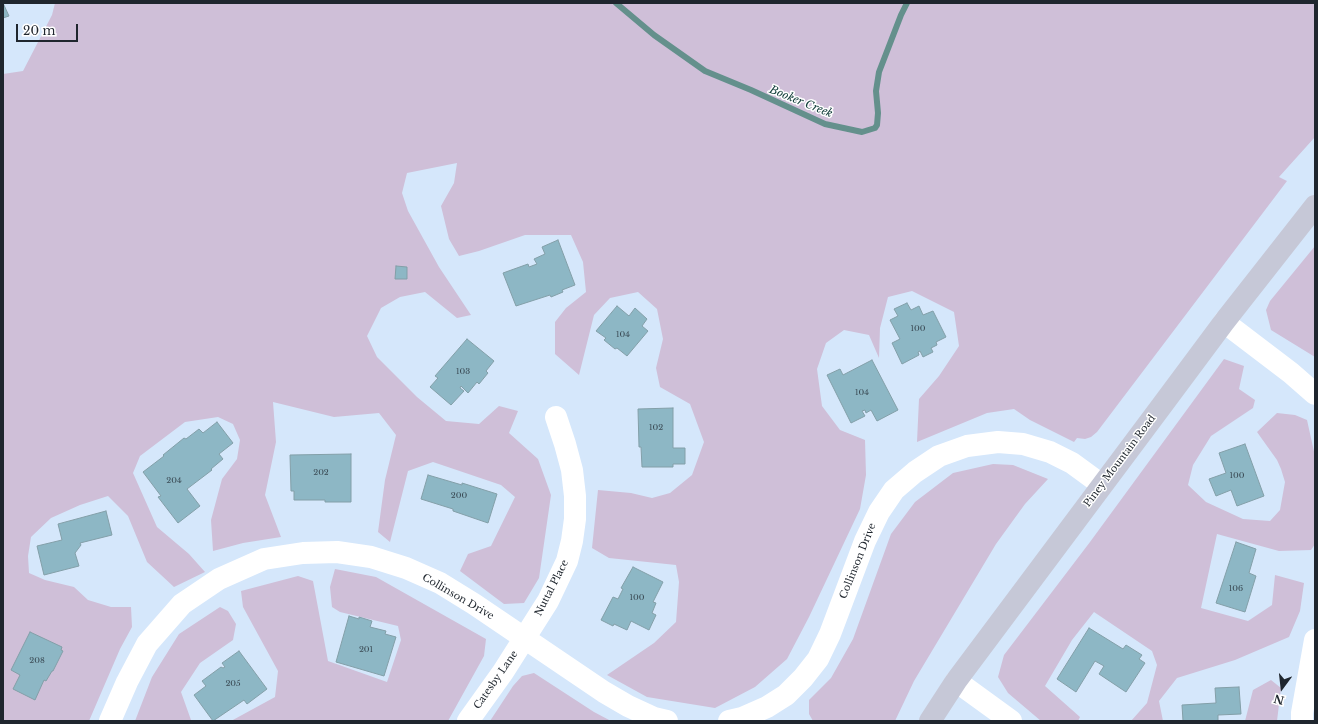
<!DOCTYPE html>
<style>
body{margin:0}
#map{position:relative;width:1318px;height:724px;overflow:hidden;background:#d5e7fb;font-family:"Libre Baskerville",serif}
canvas{display:block}
.frame{position:absolute;inset:0;border:4px solid #1f262e;pointer-events:none}
.north{position:absolute;left:1262px;top:668px;width:40px;height:40px;-webkit-text-stroke:3px #fff;paint-order:stroke;rotate:195deg;font-size:11px;font-weight:700;line-height:16px;text-align:center;color:#1f262e}
.north::after{content:'';display:block;margin:auto;width:14px;height:18px;background:#1f262e;clip-path:polygon(50% 0,100% 100%,50% 72%,0 100%)}
.scale{position:absolute;left:16px;top:24px;width:62px;height:18px;box-sizing:border-box;border:2px solid #1f262e;border-top:0;padding-left:5px;font-size:12px;line-height:14px;white-space:nowrap;color:#1f262e;-webkit-text-stroke:3px #fff;paint-order:stroke}
</style>
<div id="map">
<canvas width="1318" height="724"></canvas>
<div class="frame"></div>
<div class="north">N</div>
<div class="scale">20 m</div>
</div>
<script>
const c = document.querySelector('canvas').getContext('2d');
c.lineJoin = 'round';
function fill(path, color) {
  c.fillStyle = color;
  c.fill(path, 'evenodd');
}
function poly(rows) {
  const path = new Path2D();
  for (const r of rows) {
    path.moveTo(r[0], r[1]);
    for (let i = 2; i < r.length; i += 2) path.lineTo(r[i], r[i + 1]);
  }
  return path;
}
function stroke(path, color, width, dash) {
  c.strokeStyle = color;
  c.lineWidth = width;
  c.lineCap = dash ? 'butt' : 'round';
  c.setLineDash(dash || []);
  c.stroke(path);
}
function drawText(font, color, halo, rows, align = 'center') {
  c.font = font + ' "Libre Baskerville",serif';
  c.lineWidth = 3;
  c.setLineDash([]);
  c.textBaseline = 'middle';
  c.strokeStyle = halo;
  c.fillStyle = color;
  for (const [text, x, y, turn = 0] of rows) {
    c.save();
    c.translate(x, y);
    c.rotate((+turn || 0) * Math.PI / 180);
    c.textAlign = isNaN(turn) ? turn : align;
    if (halo) c.strokeText(text, 0, 0);
    c.fillText(text, 0, 0);
    c.restore();
  }
}
fill(poly([
 [55,3,1315,3,1315,137,1279,177,1287,181,1097,432,1091,437,1085,439,1077,438,1074,442,1030,420,1014,409,987,413,917,442,919,399,939,376,959,346,954,312,912,291,888,297,880,328,879,358,869,335,844,330,826,343,817,369,822,406,840,430,865,440,866,475,860,509,809,617,787,659,755,687,715,708,647,697,607,675,654,643,676,622,679,582,676,565,609,558,592,548,598,490,631,493,652,498,670,493,692,475,704,442,690,404,660,387,656,368,663,339,657,309,638,292,610,298,594,315,579,375,555,354,555,322,566,308,586,292,583,262,571,235,525,235,479,251,459,256,449,239,441,206,454,183,457,163,407,173,402,193,408,211,439,267,471,315,457,318,425,292,400,297,381,308,367,336,377,357,417,397,446,421,479,424,499,406,518,411,509,433,538,459,551,495,539,578,524,603,504,604,460,571,468,554,491,546,515,497,501,485,433,462,408,471,390,542,378,532,385,480,396,435,379,413,334,417,273,402,276,442,265,495,281,537,243,543,213,551,211,520,222,479,237,459,240,440,233,424,218,417,185,422,140,456,133,473,157,527,189,554,205,572,174,587,147,562,128,516,108,496,80,505,51,518,31,537,28,556,29,573,45,580,74,587,88,600,111,607,131,607,132,627,120,649,89,721,3,721,3,74,23,71,52,15],
 [1315,246,1315,357,1271,330,1266,310,1270,301],
 [1224,359,1244,366,1239,389,1255,400,1253,408,1211,436,1193,465,1188,485,1206,502,1243,519,1270,521,1280,510,1285,482,1281,469,1277,460,1257,432,1277,413,1295,415,1307,420,1315,456,1315,544,1311,550,1279,551,1217,534,1201,608,1248,621,1272,605,1275,575,1304,583,1300,611,1289,637,1235,660,1177,678,1159,701,1163,721,1131,721,1147,703,1157,665,1152,651,1094,612,1072,640,1045,686,1080,717,1078,721,1041,721,1008,693,998,677,1004,655,1090,542],
 [993,464,1013,465,1048,479,1025,504,996,544,914,681,895,721,813,721,809,714,809,700,831,678,853,639,891,534,915,502,953,473],
 [335,569,376,577,486,639,484,656,448,721,231,721,275,697,278,671,243,607,241,591,298,576,313,581,328,661,387,682,401,640,398,626,340,612,332,607,330,587],
 [220,607,228,611,236,624,233,640,200,663,181,692,191,720,194,721,135,721,152,677,179,634],
 [534,673,594,712,611,721,490,721,513,686,522,676],
 [1271,680,1281,688,1277,721,1245,721,1253,690]
]), '#cfbfd8');
stroke(poly([
 [616,3,654,35,705,71,751,90,825,124,862,132,875,128,877,125,878,113,876,91,879,72,901,15,907,3]
]), '#64908c', 6);
const building = poly([
 [3,3,9,16,3,18,3,3],
 [558,240,575,285,562,290,563,292,551,297,550,295,516,306,503,273,528,264,529,267,537,264,534,259,545,254,542,247,558,240],
 [396,266,407,267,407,279,395,279,396,266],
 [907,303,911,310,919,306,923,315,933,311,946,337,936,342,937,345,931,348,933,352,923,357,920,351,918,352,919,355,902,364,892,343,900,339,890,320,898,316,894,309,907,303],
 [617,306,629,316,635,308,647,319,642,326,648,331,627,356,617,348,615,349,604,340,606,338,596,331,617,306],
 [467,339,494,361,486,371,488,373,479,384,477,382,468,393,461,386,460,388,464,391,451,405,430,387,438,378,435,376,467,339],
 [872,360,898,410,877,421,871,410,866,413,865,410,862,411,865,416,851,423,827,375,840,369,843,375,872,360],
 [673,408,673,448,685,448,685,464,673,464,673,467,642,467,641,447,639,447,638,409,673,408],
 [217,422,233,443,219,454,223,459,211,469,212,470,187,489,200,506,178,523,158,497,161,496,143,472,164,456,163,455,184,438,186,439,199,429,203,433,217,422],
 [1245,444,1264,496,1237,506,1231,490,1216,496,1209,479,1226,473,1219,453,1245,444],
 [351,454,351,502,325,502,325,500,294,500,294,491,291,491,290,455,351,454],
 [428,475,462,485,462,483,497,494,488,523,453,511,453,509,421,499,428,475],
 [106,511,112,535,80,543,81,545,75,553,79,566,44,575,37,546,62,540,58,524,106,511],
 [1236,542,1256,549,1249,573,1256,576,1245,612,1216,603,1236,542],
 [633,567,663,582,653,602,656,603,652,613,656,615,649,630,631,621,627,630,614,624,613,626,601,620,613,597,618,599,623,589,621,588,633,567],
 [349,616,359,619,359,617,372,621,370,627,386,631,385,634,396,637,384,676,336,662,349,616],
 [1089,628,1123,649,1126,645,1142,655,1139,659,1145,663,1126,692,1099,674,1104,666,1095,661,1076,692,1057,679,1089,628],
 [30,632,62,647,61,650,63,651,53,671,52,671,46,681,44,680,35,700,13,689,20,675,11,670,30,632],
 [239,651,267,689,247,704,244,700,213,721,194,695,206,686,202,681,221,667,223,668,225,667,222,663,239,651],
 [1239,687,1241,714,1218,715,1218,721,1183,721,1182,705,1216,703,1215,688,1239,687]
]);
fill(building, '#8db7c5');
stroke(building, '#839fa8', 1);
stroke(poly([
 [1224,322,1291,373,1315,394],
 [956,681,1011,721],
 [110,721,127,682,147,644,182,604,219,579,264,559,303,553,337,552,371,557,406,568,440,583,474,604,604,692,628,706,654,718,667,721],
 [468,721,503,672,548,601,567,561,572,541,575,519,575,496,572,470,565,444,556,417],
 [729,721,742,718,767,707,786,695,803,678,818,659,830,634,865,541,879,512,894,490,915,472,939,456,967,446,998,442,1023,444,1050,452,1072,463,1102,485],
 [1302,721,1302,713,1315,640]
]), '#fff', 22);
stroke(poly([
 [930,721,956,681,1163,404,1224,322,1315,206]
]), '#c6c8d7', 22);
drawText('8px', '#3a4a54', null, [
 ["100",918,329],
 ["104",623,335],
 ["103",463,372],
 ["104",862,393],
 ["102",656,428],
 ["202",321,473],
 ["100",1237,476],
 ["204",174,481],
 ["200",459,496],
 ["106",1236,589],
 ["100",637,598],
 ["201",366,650],
 ["208",37,661],
 ["205",233,684]
]);
drawText('10px', '#1f262e', '#fff', [
 ["Piney Mountain Road",1120,461,-53],
 ["Collinson Drive",858,561,-68],
 ["Nuttal Place",552,588,-63],
 ["Collinson Drive",458,597,30],
 ["Catesby Lane",496,680,-55]
]);
drawText('italic 11px', '#0e3a37', '#fff', [
 ["Booker Creek",801,102,22]
]);
</script>
